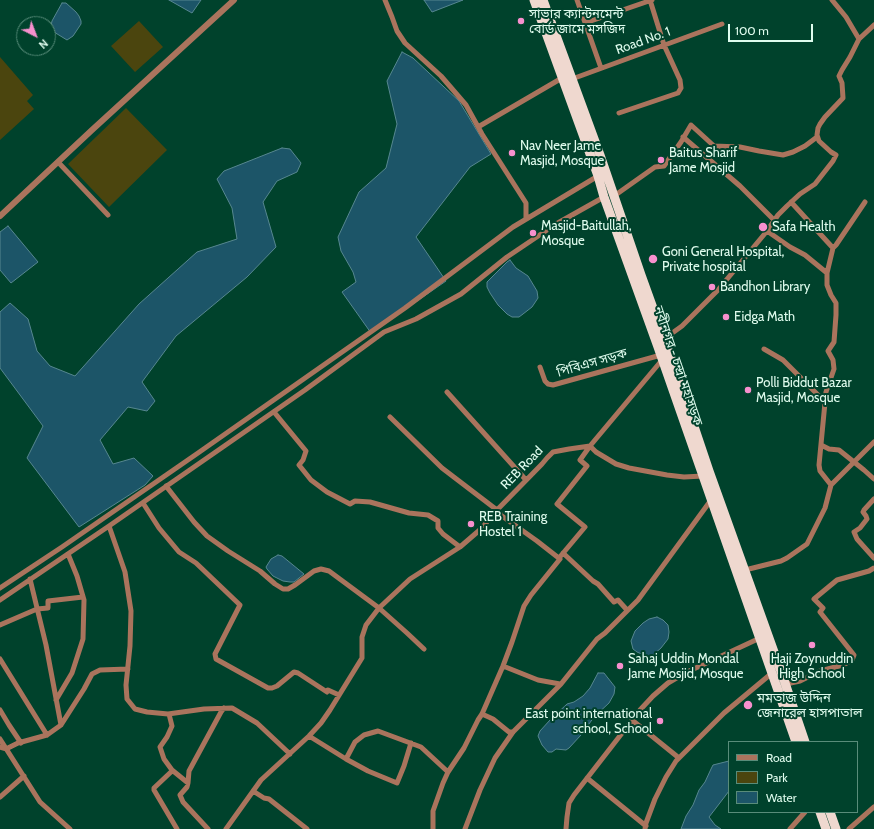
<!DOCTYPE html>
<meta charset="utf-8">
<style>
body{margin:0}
#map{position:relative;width:874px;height:829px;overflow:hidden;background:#00422c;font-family:Cabin,sans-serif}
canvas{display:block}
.legend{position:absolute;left:728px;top:741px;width:130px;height:72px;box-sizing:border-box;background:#00422c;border:1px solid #598c7a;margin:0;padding:5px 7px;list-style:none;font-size:12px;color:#dffcee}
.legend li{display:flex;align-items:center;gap:8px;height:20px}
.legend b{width:20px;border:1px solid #598c7a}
.north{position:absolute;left:16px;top:16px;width:40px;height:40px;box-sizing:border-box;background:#00422c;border:1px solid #598c7a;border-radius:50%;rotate:138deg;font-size:11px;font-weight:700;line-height:16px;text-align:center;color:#dffcee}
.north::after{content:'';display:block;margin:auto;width:14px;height:18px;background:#f790ce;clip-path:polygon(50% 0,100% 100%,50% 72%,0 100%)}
.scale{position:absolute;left:728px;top:24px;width:85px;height:18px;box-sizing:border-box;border:2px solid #dffcee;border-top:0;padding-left:5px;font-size:12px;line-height:14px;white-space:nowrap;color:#dffcee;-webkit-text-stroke:3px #00422c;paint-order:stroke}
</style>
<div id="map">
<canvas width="874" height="829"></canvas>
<ul class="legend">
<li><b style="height:5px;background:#aa745d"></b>Road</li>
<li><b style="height:11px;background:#4b450e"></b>Park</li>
<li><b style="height:11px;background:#1c5568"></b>Water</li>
</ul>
<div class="north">N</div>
<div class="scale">100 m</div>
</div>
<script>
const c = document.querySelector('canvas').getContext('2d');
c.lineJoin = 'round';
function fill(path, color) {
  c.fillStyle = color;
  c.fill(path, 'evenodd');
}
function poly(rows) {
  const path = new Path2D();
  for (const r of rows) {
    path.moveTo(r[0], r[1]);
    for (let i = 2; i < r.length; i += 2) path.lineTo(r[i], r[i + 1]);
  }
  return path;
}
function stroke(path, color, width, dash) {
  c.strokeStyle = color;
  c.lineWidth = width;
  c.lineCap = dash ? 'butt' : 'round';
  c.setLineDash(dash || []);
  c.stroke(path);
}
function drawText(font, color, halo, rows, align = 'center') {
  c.font = font + ' Cabin,"Noto Sans Bengali",sans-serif';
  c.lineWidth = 4;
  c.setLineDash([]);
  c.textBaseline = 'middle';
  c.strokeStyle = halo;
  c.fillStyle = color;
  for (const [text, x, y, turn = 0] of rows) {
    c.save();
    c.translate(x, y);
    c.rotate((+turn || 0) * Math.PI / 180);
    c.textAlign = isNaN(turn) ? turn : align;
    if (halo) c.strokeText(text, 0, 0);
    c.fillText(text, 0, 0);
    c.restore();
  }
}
fill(poly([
 [139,21,163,47,135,72,111,46],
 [0,57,33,95,27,101,34,109,0,140],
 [126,108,167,150,109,207,68,164]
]), '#4b450e');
const water = poly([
 [169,0,201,0,192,13,169,0],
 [424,0,463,0,432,12,424,0],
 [62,3,66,3,76,12,79,16,81,21,81,24,73,36,67,40,54,32,51,26,52,21,62,3],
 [402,52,413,58,459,101,491,154,470,167,416,237,446,281,371,333,342,292,356,282,353,272,341,251,338,237,359,192,386,168,397,124,387,81,402,52],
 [282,148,290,149,301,163,297,172,277,181,263,202,276,247,247,277,176,336,142,382,155,401,147,411,128,407,100,440,113,464,134,458,153,476,145,485,79,527,27,458,43,426,0,368,0,312,10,303,28,319,37,351,50,366,75,376,139,304,197,252,237,239,232,208,217,179,224,171,282,148],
 [8,226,38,262,11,283,0,270,0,232,8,226],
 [510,260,516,268,528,276,537,291,538,298,532,307,523,314,519,317,512,317,507,314,498,305,490,293,487,287,487,282,507,262,510,260],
 [278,555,282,556,304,574,294,582,290,582,283,581,273,576,267,569,266,567,271,559,278,555],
 [657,617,663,620,668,625,669,632,668,639,661,648,653,655,649,657,637,652,633,649,631,641,635,631,643,623,649,619,657,617],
 [598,673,604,673,615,687,614,694,609,703,594,717,581,735,569,748,566,750,556,749,552,752,548,752,542,745,538,736,540,731,550,720,567,704,574,702,583,696,590,688,598,673],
 [729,761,729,791,716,808,709,817,715,825,721,829,681,829,686,816,693,805,699,790,705,782,711,769,713,765,729,761]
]);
fill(water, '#1c5568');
stroke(water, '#568790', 1);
stroke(poly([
 [385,0,392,17,397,31,405,43,441,76,466,105,482,134,526,203,526,219],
 [577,0,601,68],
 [832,0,846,17,859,39],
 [585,23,652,0],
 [572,79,722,24],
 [619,113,678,93,681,88,680,80,664,45,650,0],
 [478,127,562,78],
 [683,137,740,186,774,220],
 [58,162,108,215],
 [614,196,655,167,664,166,681,142,691,125,714,146,740,147,759,151,783,155,793,152,805,146,817,137],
 [791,202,833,248],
 [827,273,833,248,836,245,865,202],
 [664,339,682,326,718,290,767,231,778,215,787,206,800,194,815,184,833,161,836,155,831,152,819,141,817,135,818,128,820,124,825,117,843,98,842,83,839,76,842,70,850,57,859,39,874,25],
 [764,349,783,360,825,402],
 [540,367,545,381,548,384,553,385,661,355],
 [447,392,526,480],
 [274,412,306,451,303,460,299,465,311,480,327,492,350,504,355,501,370,502,409,513,428,515,438,521,438,528,443,534,460,547],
 [390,417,442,468,497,510,502,516,537,541,560,559,531,595,524,606,512,642,503,666,482,714,478,720,464,748,448,772,443,783,433,811,433,829],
 [821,445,829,449,839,450,864,470,874,479],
 [831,485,874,442],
 [166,486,194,522,207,536,228,551,260,571,275,584,283,589,288,589,295,585,314,571,321,569,329,571,379,608,407,633,424,649],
 [874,499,864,510,863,512,866,516,867,519,860,528,854,532,857,539,874,558],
 [143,503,159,528,179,552,196,563,240,605,215,654,216,659,268,688,272,688,277,686,294,672,298,673,327,692,328,690,339,695],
 [109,526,125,572,131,611,130,646,126,685,127,699,135,709,147,712,168,714,204,709,232,708,257,723,290,754],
 [563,553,593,581,598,584,614,602,618,600,627,610],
 [559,558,585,527,557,504,587,466,580,460,590,446,596,452,616,464,629,468,667,475,684,477,703,476],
 [745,570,781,561,787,558,807,544,825,508,831,485,820,471,819,465,826,392,834,369,833,360,828,351,834,342,836,315,836,303,831,295,827,285,827,273,805,255,790,247,767,231],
 [30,579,46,645,61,725],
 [0,588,62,547,198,453,405,308,513,227,598,176],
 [0,600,109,526,305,390,384,332,416,319,461,294,507,257,556,224,604,197],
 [0,625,37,609,48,608,48,601,83,597],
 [0,659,47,735],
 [503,666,538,680,560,684],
 [786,684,800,681,820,671,843,665,852,660,854,655,820,612,823,608,814,599,837,580,869,571,874,568],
 [56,700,72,673,83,639,84,600,77,576,68,554],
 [0,710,9,725,21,743],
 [169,714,172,726,167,737,160,747,164,759,172,770,188,783,187,787,180,795,183,802,208,829],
 [482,714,493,719,509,732,513,732],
 [632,720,679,758],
 [309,736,346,759,355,742,364,735,378,731,421,747,448,772],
 [0,739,40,802,70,829],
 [0,747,6,749,18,743,47,735,61,725,84,689,92,674,100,670,128,669],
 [346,759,368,771,397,783,404,766,411,743],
 [172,771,154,788,154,790,177,829],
 [587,778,646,826],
 [188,783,189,771,221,712,224,708],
 [253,791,264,798,269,799,307,829],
 [0,797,24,776],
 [226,829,261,780,309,736,321,723,330,710,362,658,362,637,366,625,379,608,410,579,460,547,482,528,495,512,542,464,547,458,553,452,569,449,590,446,662,360],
 [465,829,480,790,495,758,513,732,561,684,597,639,605,633,638,600,711,500],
 [566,829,567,817,569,803,574,795,640,710,653,696,668,683,685,673,760,638],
 [645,829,646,823,655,799,666,777,676,761,724,713,772,673],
 [790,829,805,812],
 [849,829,874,807]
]), '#aa745d', 5);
stroke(poly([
 [0,216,92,130,234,0]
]), '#aa745d', 6);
stroke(poly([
 [534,0,598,176,604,197,658,347,796,742],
 [543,0,600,155,641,275,671,358,709,471,783,677,805,742],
 [820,812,826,829],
 [830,812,836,829]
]), '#efd8cf', 9);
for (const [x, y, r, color] of [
 [521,21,4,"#f790ce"],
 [512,153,4,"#f790ce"],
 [661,160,4,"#f790ce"],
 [763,227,5,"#f790ce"],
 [533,233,4,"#f790ce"],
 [653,259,5,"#f790ce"],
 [712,287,4,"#f790ce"],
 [726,317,4,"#f790ce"],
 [748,390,4,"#f790ce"],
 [471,524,4,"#f790ce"],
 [812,645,4,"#f790ce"],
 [620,666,4,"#f790ce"],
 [748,705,5,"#f790ce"],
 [660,721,4,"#f790ce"]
]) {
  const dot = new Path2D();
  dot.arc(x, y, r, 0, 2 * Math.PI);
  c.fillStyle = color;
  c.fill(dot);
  stroke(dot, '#00422c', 1.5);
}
drawText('13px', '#dffcee', '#00422c', [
 ["সাভার ক্যান্টনমেন্ট",529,14],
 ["বোর্ড জামে মসজিদ",529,29],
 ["Nav Neer Jame",520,146],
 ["Masjid, Mosque",520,161],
 ["Baitus Sharif",669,153],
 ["Jame Mosjid",669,168],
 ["Masjid-Baitullah,",541,226],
 ["Mosque",541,241],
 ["Safa Health",772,227],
 ["Goni General Hospital,",662,252],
 ["Private hospital",662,267],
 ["Bandhon Library",720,287],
 ["Eidga Math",734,317],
 ["Polli Biddut Bazar",756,383],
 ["Masjid, Mosque",756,398],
 ["REB Training",479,517],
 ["Hostel 1",479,532],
 ["Sahaj Uddin Mondal",628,659],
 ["Jame Mosjid, Mosque",628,674],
 ["Haji Zoynuddin",812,659,"center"],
 ["High School",812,674,"center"],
 ["মমতাজ উদ্দিন",757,698],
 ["জেনারেল হাসপাতাল",757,713],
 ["East point international",652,714,"right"],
 ["school, School",652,729,"right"]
], 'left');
drawText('13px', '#dffcee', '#00422c', [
 ["Road No. 1",643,41,-20],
 ["পিবিএস সড়ক",592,363,-16],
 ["নবীনগর - চন্দ্রা মহাসড়ক",678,366,71],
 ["REB Road",522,468,-46]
]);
</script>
